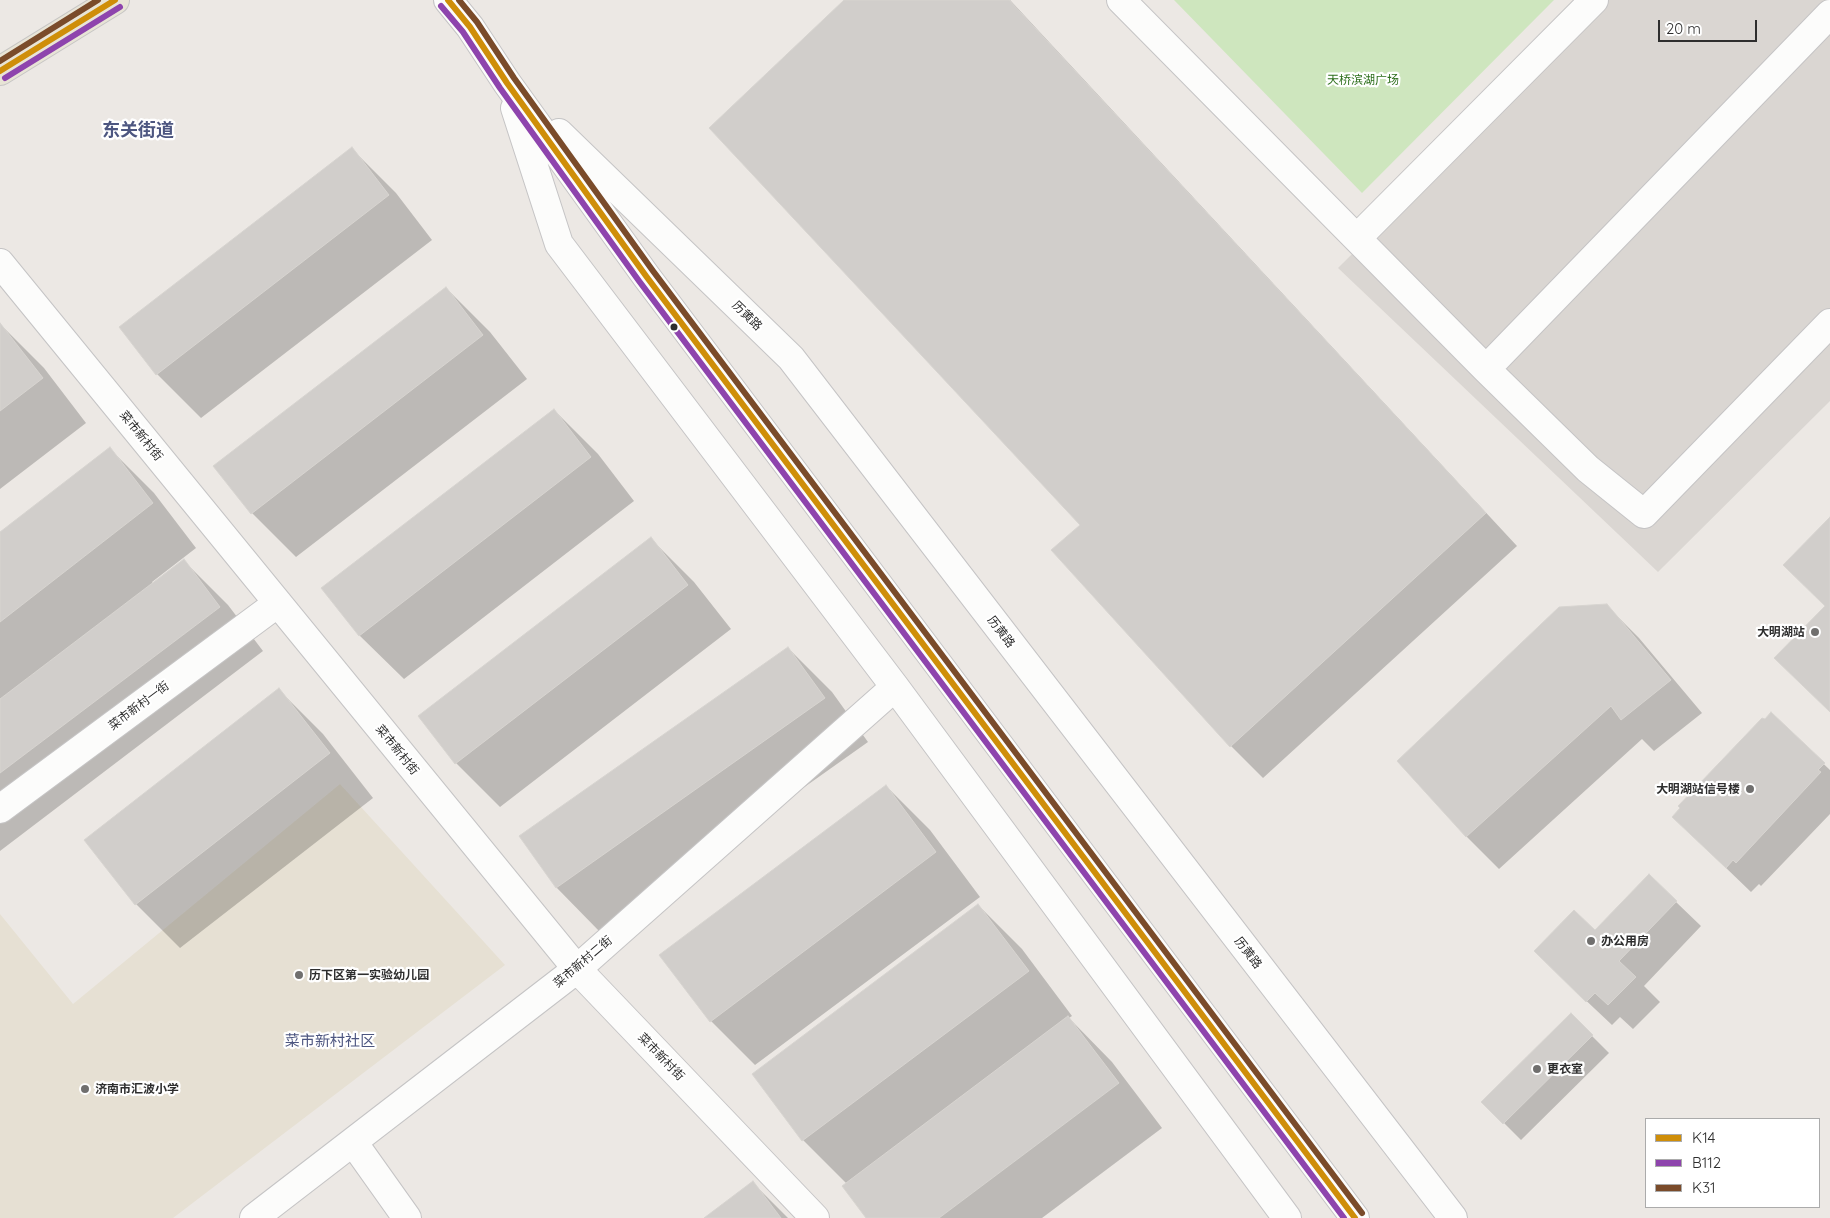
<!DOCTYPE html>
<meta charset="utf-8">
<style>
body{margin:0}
#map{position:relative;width:1830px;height:1218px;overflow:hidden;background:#ece8e4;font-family:Quicksand,sans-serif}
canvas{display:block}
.legend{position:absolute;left:1645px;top:1118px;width:175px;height:90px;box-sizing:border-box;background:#fff;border:1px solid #ababab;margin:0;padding:6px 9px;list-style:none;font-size:15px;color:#2e2e2e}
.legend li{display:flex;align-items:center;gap:10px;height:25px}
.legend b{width:25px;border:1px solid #ababab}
.scale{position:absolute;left:1658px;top:20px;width:99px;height:22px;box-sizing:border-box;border:2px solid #2e2e2e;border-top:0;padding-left:6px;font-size:15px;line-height:18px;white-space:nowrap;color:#2e2e2e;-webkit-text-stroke:4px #fff;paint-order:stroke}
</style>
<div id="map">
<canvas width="1830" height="1218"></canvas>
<ul class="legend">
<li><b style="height:6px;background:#cf8e09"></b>K14</li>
<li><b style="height:6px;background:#8e44ad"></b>B112</li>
<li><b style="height:6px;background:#7a4b2a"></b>K31</li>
</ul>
<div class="scale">20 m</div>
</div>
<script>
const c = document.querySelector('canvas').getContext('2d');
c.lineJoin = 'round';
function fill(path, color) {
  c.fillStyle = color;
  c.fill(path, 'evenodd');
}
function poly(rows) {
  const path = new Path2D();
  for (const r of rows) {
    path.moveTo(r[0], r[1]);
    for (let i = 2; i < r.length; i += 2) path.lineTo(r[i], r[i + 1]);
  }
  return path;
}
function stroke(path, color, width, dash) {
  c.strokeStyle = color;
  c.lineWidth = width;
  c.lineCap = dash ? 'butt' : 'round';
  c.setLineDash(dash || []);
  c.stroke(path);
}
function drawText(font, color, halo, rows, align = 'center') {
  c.font = font + ' Quicksand,"Noto Sans SC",sans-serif';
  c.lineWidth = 4.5;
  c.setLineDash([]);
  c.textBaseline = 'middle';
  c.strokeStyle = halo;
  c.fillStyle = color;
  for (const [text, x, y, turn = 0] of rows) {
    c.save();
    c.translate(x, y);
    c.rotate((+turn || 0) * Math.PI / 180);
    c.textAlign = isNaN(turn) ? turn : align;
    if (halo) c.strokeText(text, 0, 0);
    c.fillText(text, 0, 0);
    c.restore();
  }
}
fill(poly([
 [340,784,505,965,173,1218,0,1218,0,914,73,1004]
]), '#e6e0d3');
fill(poly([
 [1174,0,1554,0,1362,193]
]), '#cee6be');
fill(poly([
 [1608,0,1830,0,1830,401,1658,572,1338,268]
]), '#dad6d2');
fill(poly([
 [846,0,1010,0,1517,546,1263,778,1231,746,1082,525],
 [352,149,396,193,432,240,201,418,157,374],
 [446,288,490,332,527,379,296,557,252,513],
 [0,324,44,368,86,423,0,489],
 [554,410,598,454,634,501,404,679,359,635],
 [110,449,154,493,196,548,152,582,153,584,184,561,228,605,263,651,0,851,0,534],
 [650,538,694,582,731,629,500,807,456,763],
 [1607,606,1639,638,1702,713,1654,751,1642,739,1499,869,1467,837,1398,762],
 [788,648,832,692,868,742,600,932,556,887],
 [279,690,323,734,373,798,180,948,136,904],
 [1771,714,1830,770,1830,814,1761,886,1759,884,1751,892,1698,841],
 [886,786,930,830,980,897,755,1065,711,1021,661,955],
 [1676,902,1701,926,1644,986,1660,1002,1633,1029,1620,1017,1612,1025,1560,976,1595,932],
 [978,905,1022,949,1072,1016,1069,1018,1112,1062,1162,1128,1042,1218,868,1218,847,1184,803,1140],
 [1571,1015,1609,1053,1521,1140,1483,1102],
 [753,1183,788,1218,706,1218]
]), '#0003');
const building = poly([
 [844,0,1009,0,1486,513,1230,747,1051,550,1080,525,709,128,844,0],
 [352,147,389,195,156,375,119,327,352,147],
 [446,287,483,335,251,514,213,466,446,287],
 [0,323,43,378,0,411,0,323],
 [554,409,591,457,359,636,321,588,554,409],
 [110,447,153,503,0,622,0,532,110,447],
 [1830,517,1830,712,1774,658,1825,606,1783,565,1830,517],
 [651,537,688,585,455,764,418,716,651,537],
 [184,559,220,607,0,773,0,699,184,559],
 [1607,604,1671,680,1621,720,1611,706,1466,837,1397,761,1559,607,1607,604],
 [788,647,825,698,556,888,519,836,788,647],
 [279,688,330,753,135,905,84,840,279,688],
 [1771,712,1825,763,1818,770,1821,772,1736,863,1733,860,1726,868,1672,817,1680,808,1678,806,1762,718,1765,719,1771,712],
 [886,785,936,852,710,1022,659,955,886,785],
 [1649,874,1677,901,1619,961,1636,977,1608,1005,1595,993,1586,1002,1534,951,1574,910,1595,930,1649,874],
 [978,904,1029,971,802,1141,752,1074,978,904],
 [1571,1013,1593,1035,1503,1124,1481,1102,1571,1013],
 [1068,1016,1119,1083,939,1218,866,1218,842,1186,1068,1016],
 [753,1181,781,1218,704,1218,753,1181]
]);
fill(building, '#d1cecb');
stroke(building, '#d7d4d0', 1);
const minor = poly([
 [448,0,470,27,507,83,646,276,1355,1218],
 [1121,0,1486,369,1588,469,1644,514,1830,323],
 [515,108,559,244,895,687,1287,1218],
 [559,133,791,358,1453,1218],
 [1357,238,1594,0],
 [0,263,577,969,815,1218],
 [1486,369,1830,14],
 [0,809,278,603],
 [353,1142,407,1218],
 [254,1218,577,969,895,687]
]);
const major = poly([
 [0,71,115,0]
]);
stroke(minor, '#c5c4c5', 30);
stroke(major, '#c6c5c4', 30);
stroke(minor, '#fcfcfb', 28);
stroke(major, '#e8e4d6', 28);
stroke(poly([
 [448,0,470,27,507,83,646,276,1355,1218],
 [0,71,115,0]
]), '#cf8e09', 6);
stroke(poly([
 [441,6,463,32,500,88,639,281,1344,1218],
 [5,78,120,7]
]), '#8e44ad', 6);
stroke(poly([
 [459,0,477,22,514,78,653,271,1362,1213],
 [0,61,98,0]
]), '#7a4b2a', 6);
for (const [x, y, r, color] of [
 [674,327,4.5,"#2e2e2e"],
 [1815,632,5,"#706f6e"],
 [1750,789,5,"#706f6e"],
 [1591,941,5,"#706f6e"],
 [299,975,5,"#706f6e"],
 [1537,1069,5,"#706f6e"],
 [85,1089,5,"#706f6e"]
]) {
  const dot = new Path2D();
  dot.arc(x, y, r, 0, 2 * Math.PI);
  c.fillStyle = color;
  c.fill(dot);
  stroke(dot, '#fff', 2);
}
drawText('12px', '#2c6e1b', '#fff', [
 ["天桥滨湖广场",1363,80]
]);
drawText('12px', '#2e2e2e', '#fff', [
 ["历黄路",747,316,44],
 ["菜市新村街",141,436,51],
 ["历黄路",1001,632,52],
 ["菜市新村一街",139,706,-37],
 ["菜市新村街",397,750,51],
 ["历黄路",1248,953,52],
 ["菜市新村二街",583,962,-40],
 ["菜市新村街",661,1057,46]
]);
drawText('bold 12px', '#2e2e2e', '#fff', [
 ["大明湖站",1805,632,"right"],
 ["大明湖站信号楼",1740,789,"right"],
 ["办公用房",1601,941],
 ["历下区第一实验幼儿园",309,975],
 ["更衣室",1547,1069],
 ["济南市汇波小学",95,1089]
], 'left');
drawText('15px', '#4d5680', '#fff', [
 ["菜市新村社区",330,1041]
]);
drawText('bold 18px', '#4d5680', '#fff', [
 ["东关街道",138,131]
]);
</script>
